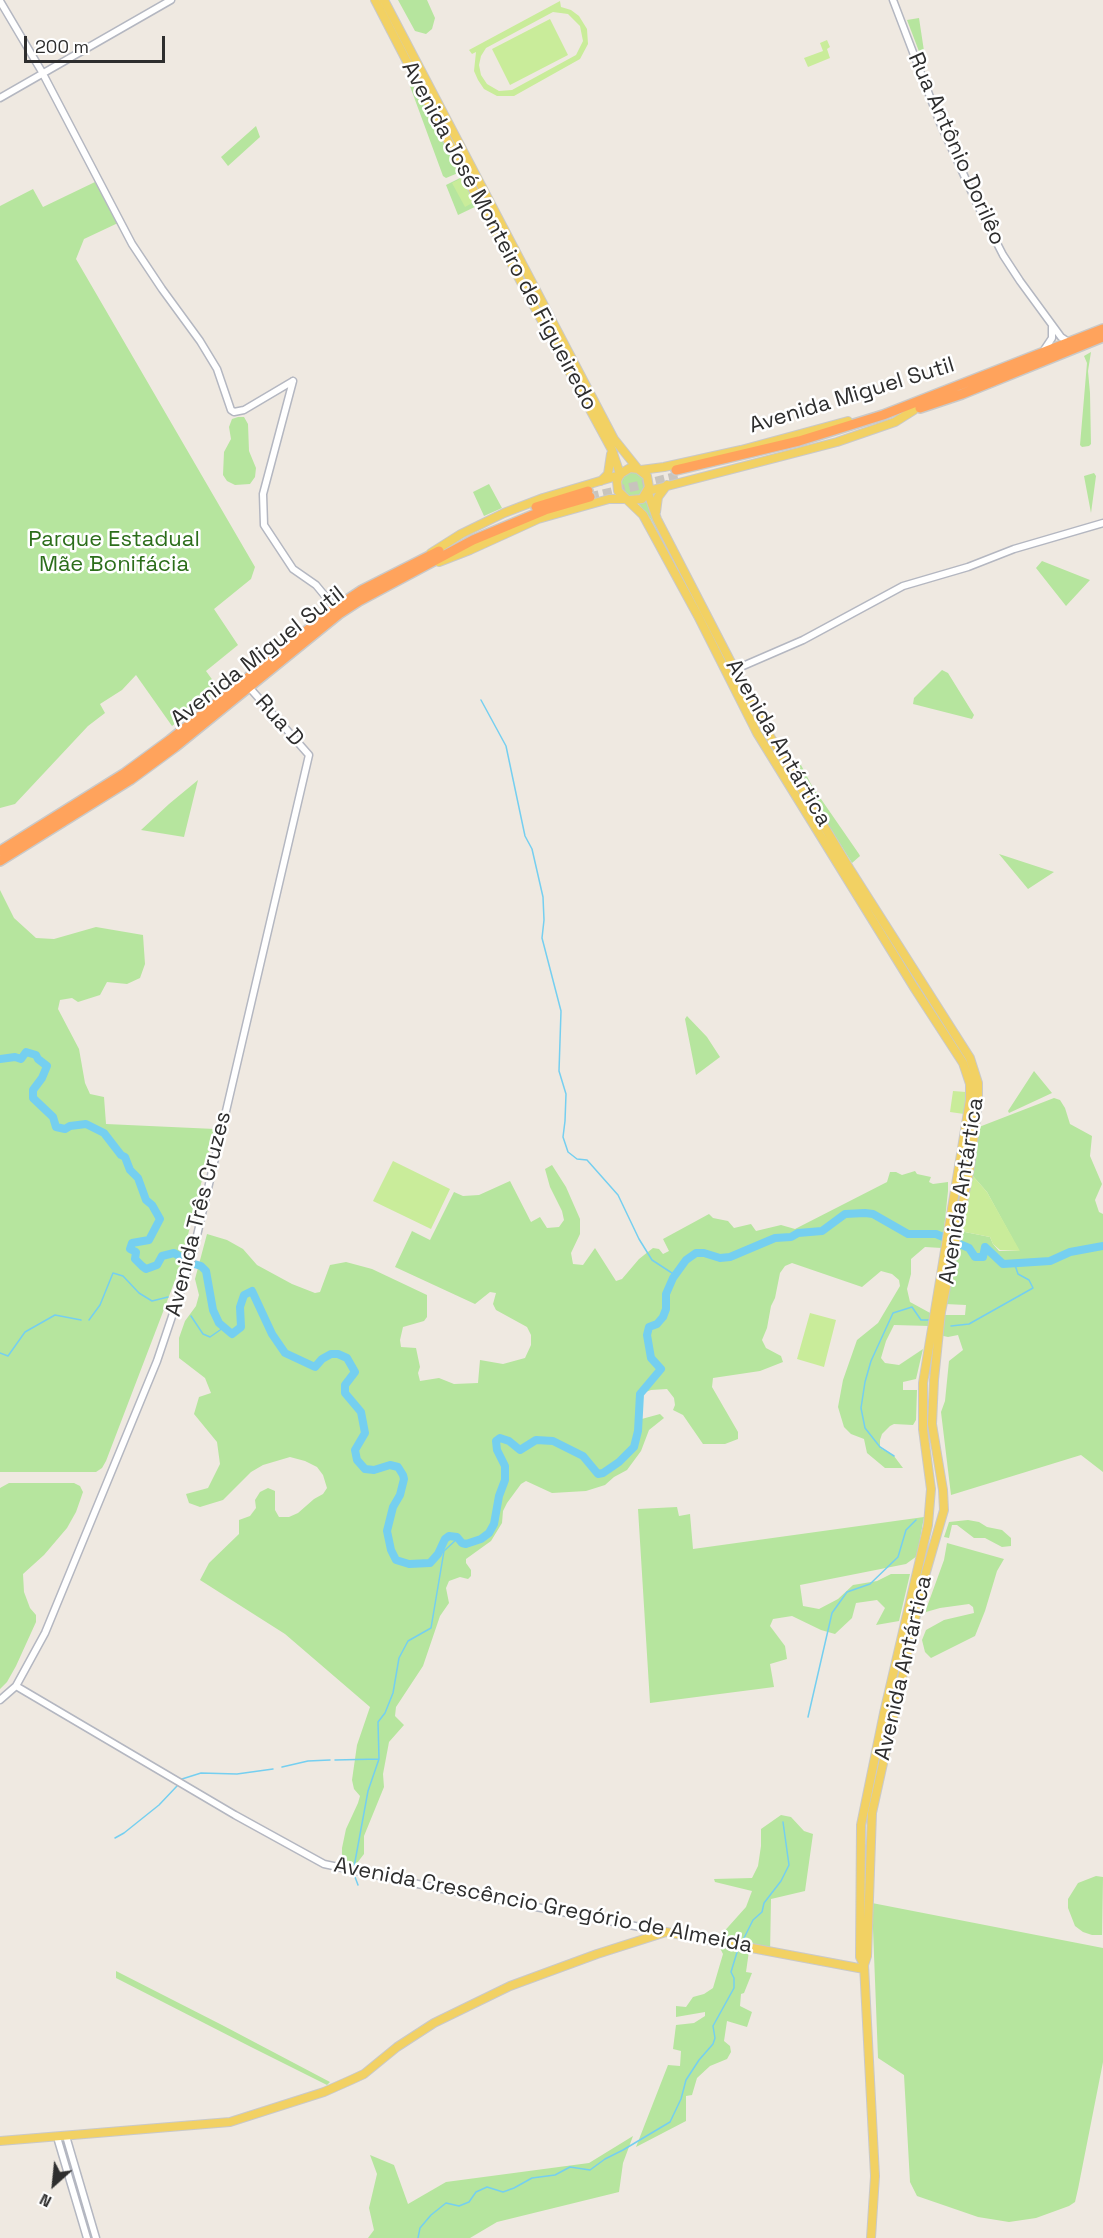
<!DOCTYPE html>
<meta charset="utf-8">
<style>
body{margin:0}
#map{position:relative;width:1103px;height:2238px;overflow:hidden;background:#efe9e1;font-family:"Space Grotesk",sans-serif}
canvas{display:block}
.north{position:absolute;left:24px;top:2154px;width:60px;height:60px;-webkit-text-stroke:4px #fff;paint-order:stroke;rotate:207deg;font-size:16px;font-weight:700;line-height:24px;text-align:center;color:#2e2e2e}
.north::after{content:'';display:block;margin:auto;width:21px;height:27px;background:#2e2e2e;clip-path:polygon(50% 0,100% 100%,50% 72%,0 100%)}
.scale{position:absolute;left:24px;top:36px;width:141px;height:27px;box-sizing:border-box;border:3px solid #2e2e2e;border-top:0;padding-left:8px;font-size:18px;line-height:21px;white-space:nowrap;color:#2e2e2e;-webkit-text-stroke:4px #fff;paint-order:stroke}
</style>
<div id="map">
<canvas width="1103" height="2238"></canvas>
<div class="north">N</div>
<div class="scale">200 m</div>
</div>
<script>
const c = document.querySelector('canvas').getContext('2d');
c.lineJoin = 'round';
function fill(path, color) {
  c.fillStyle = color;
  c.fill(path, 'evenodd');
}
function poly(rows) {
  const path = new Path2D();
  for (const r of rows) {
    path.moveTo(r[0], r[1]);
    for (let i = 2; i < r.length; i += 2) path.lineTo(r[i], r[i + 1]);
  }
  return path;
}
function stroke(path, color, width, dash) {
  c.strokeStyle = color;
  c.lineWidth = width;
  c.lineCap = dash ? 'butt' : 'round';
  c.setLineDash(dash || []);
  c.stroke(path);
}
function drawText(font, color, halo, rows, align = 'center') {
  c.font = font + ' "Space Grotesk",sans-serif';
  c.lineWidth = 5;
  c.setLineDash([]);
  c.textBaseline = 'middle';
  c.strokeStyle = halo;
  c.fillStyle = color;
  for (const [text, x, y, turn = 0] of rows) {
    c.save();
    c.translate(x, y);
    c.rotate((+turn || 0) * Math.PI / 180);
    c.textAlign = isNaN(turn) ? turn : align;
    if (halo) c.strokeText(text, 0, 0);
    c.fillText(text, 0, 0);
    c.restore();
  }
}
fill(poly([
 [398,0,427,0,435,18,432,29,426,34,415,31],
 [919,18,924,51,920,54,907,20],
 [408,76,459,171,458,173,446,178,443,176,407,78],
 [256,126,260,137,228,166,221,157],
 [464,176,479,205,458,215,446,185],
 [95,182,118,223,84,239,76,259,255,567,251,579,214,609,238,645,206,671,219,689,172,726,136,675,122,690,100,704,105,713,88,726,15,804,0,808,0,206,33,189,43,207],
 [1091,352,1088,371,1090,393,1091,444,1089,446,1082,447,1080,445,1087,363,1084,356],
 [238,417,244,417,248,424,249,451,256,468,255,477,250,484,235,485,227,481,223,475,224,452,231,439,229,427,232,419],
 [631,472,635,472,643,476,646,485,640,496,628,497,620,488,623,476],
 [1094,473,1096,476,1091,513,1084,476],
 [489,484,502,508,484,516,473,492],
 [647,499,700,608,698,609,651,519,638,503],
 [1042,561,1090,580,1066,606,1036,568],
 [942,670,948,673,974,715,972,719,913,704,914,698],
 [801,765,812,786,859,854,860,856,852,863,793,768],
 [198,780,184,837,141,830,169,804],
 [999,854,1054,872,1028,889],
 [0,890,14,918,36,938,54,939,96,927,143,935,145,964,140,978,127,984,107,982,100,995,78,1002,72,998,60,1000,58,1009,79,1049,85,1083,90,1094,104,1097,106,1124,215,1129,179,1270,106,1461,102,1468,96,1472,0,1472],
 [687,1016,707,1037,720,1057,696,1075,685,1019],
 [1034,1071,1052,1093,1009,1113,1008,1111],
 [1054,1098,1060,1100,1065,1108,1070,1124,1092,1136,1090,1156,1102,1184,1095,1200,1099,1212,1103,1214,1103,1472,1081,1455,951,1495,941,1412,945,1401,949,1361,963,1350,958,1335,948,1337,939,1335,943,1315,965,1315,966,1305,945,1304,960,1231,990,1237,993,1244,999,1251,1019,1251,987,1192,972,1175,979,1127],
 [552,1165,566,1187,580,1219,580,1234,571,1253,573,1264,583,1265,595,1248,616,1281,622,1279,639,1259,653,1248,659,1249,663,1254,669,1251,663,1239,709,1214,713,1218,728,1221,734,1228,751,1224,756,1231,781,1225,795,1229,887,1182,890,1172,896,1172,902,1175,915,1171,917,1174,931,1177,929,1182,933,1184,948,1182,948,1191,942,1248,925,1247,911,1259,911,1274,907,1289,910,1302,932,1314,930,1326,894,1325,886,1341,881,1358,885,1363,899,1365,923,1349,916,1379,903,1382,903,1390,917,1390,916,1420,913,1425,894,1424,890,1426,882,1434,880,1440,880,1448,894,1456,903,1468,885,1468,867,1453,864,1439,851,1434,844,1427,838,1407,843,1380,857,1340,878,1323,900,1286,899,1280,892,1274,881,1271,862,1287,792,1263,785,1266,780,1273,775,1298,771,1306,767,1328,762,1340,766,1348,781,1356,783,1362,760,1371,713,1378,712,1387,738,1432,738,1439,725,1444,703,1444,683,1415,673,1410,675,1405,674,1398,667,1389,651,1390,640,1394,638,1420,660,1414,664,1418,649,1430,641,1451,627,1470,614,1477,605,1485,586,1491,552,1493,526,1481,521,1484,507,1503,503,1511,502,1523,491,1541,466,1559,466,1563,471,1570,471,1576,468,1579,460,1577,449,1581,446,1588,449,1603,440,1616,423,1666,396,1707,395,1716,404,1725,389,1742,383,1774,384,1787,364,1836,364,1854,354,1867,346,1865,342,1858,342,1848,346,1829,358,1803,360,1796,354,1789,352,1780,357,1745,370,1707,285,1634,200,1580,209,1563,239,1534,239,1520,250,1516,256,1508,255,1500,260,1492,268,1488,275,1491,275,1510,279,1517,289,1517,298,1513,314,1499,323,1494,327,1488,323,1475,317,1467,305,1461,290,1457,263,1465,251,1472,223,1500,200,1507,189,1503,186,1494,208,1488,220,1464,217,1442,194,1414,199,1397,211,1393,205,1378,179,1358,179,1338,185,1321,196,1306,199,1295,195,1279,207,1234,227,1240,243,1249,257,1265,292,1284,315,1293,320,1292,330,1265,346,1262,372,1269,427,1295,427,1317,424,1321,403,1327,400,1340,401,1347,416,1348,420,1367,418,1373,420,1381,439,1378,454,1384,478,1383,480,1360,503,1364,525,1358,531,1345,531,1335,527,1327,496,1310,493,1304,496,1293,490,1292,475,1304,395,1267,412,1231,430,1240,454,1192,463,1196,479,1195,510,1181,531,1222,540,1217,547,1228,559,1227,564,1220,562,1211,550,1187,545,1169],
 [9,1483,74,1483,80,1486,83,1492,76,1512,67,1528,44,1555,23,1574,24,1592,30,1608,36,1615,36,1622,16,1666,7,1682,0,1689,0,1488],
 [677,1507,679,1516,690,1514,693,1549,924,1517,917,1556,906,1564,800,1585,803,1606,819,1609,838,1599,853,1585,877,1581,891,1574,910,1574,899,1621,876,1625,885,1608,877,1600,856,1603,852,1618,835,1634,821,1630,792,1616,773,1619,770,1626,785,1646,787,1659,770,1664,774,1687,650,1703,638,1509],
 [968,1520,979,1522,987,1527,1002,1530,1011,1538,1011,1546,1002,1547,985,1538,974,1538,957,1525,952,1525,949,1538,944,1537,949,1522],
 [947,1543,1004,1559,997,1571,985,1611,975,1636,931,1658,925,1652,922,1640,926,1630,944,1620,974,1613,973,1607,969,1604,940,1608,926,1612,924,1615,944,1560],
 [781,1815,791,1817,804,1831,813,1834,805,1891,771,1899,770,1954,749,1951,746,1972,752,1973,744,1993,741,1994,740,2006,752,2012,747,2027,727,2021,724,2041,730,2046,731,2052,727,2059,710,2066,697,2078,692,2095,686,2096,686,2121,636,2147,668,2065,680,2066,681,2051,673,2049,676,2025,694,2023,705,2016,705,2012,676,2017,676,2006,686,2007,693,1997,704,1994,713,1988,723,1954,720,1948,720,1936,746,1907,752,1891,715,1882,714,1879,752,1878,758,1866,761,1846,761,1829],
 [1096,1876,1103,1877,1102,1935,1092,1935,1083,1932,1075,1926,1068,1908,1068,1899,1078,1883],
 [872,1903,1103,1948,1103,2062,1078,2189,1075,2202,1069,2206,1036,2218,1009,2222,978,2217,917,2196,910,2182,904,2075,878,2058],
 [116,1971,222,2025,330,2082,327,2085,251,2047,116,1978],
 [633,2136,623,2163,619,2192,497,2222,470,2238,368,2238,374,2230,369,2208,377,2174,370,2155,394,2165,408,2204,446,2182,589,2163]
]), '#b6e59e');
fill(poly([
 [560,1,561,7,571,10,579,16,587,29,588,44,580,59,514,96,497,96,484,89,478,80,474,71,476,52,472,54,469,50],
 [553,12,568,14,580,26,583,41,576,55,512,90,499,91,487,84,481,75,479,65,481,56,486,48],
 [550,19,568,55,510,85,492,49],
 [827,40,830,47,827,49,830,58,808,67,804,58,823,51,820,43],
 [462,178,474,202,465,207,452,183],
 [953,1091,966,1092,964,1114,950,1112],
 [393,1161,450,1189,431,1229,373,1201],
 [972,1175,987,1192,1020,1251,1000,1250,993,1244,990,1237,960,1231],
 [810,1313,836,1320,824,1367,797,1359]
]), '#c9ec9a');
stroke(poly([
 [481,700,506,746,525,836,532,849,543,897,544,920,542,938,561,1011,559,1071,566,1094,565,1121,563,1137,568,1152,577,1159,587,1160,618,1195,639,1239,652,1260,675,1275],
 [191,1316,203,1334,210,1337,223,1328],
 [89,1320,100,1305,113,1273,123,1276,139,1293,152,1301,168,1297],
 [951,1326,969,1324,1033,1288,1029,1280,1018,1274,1014,1262],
 [0,1353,8,1356,25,1332,55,1315,81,1320],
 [894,1456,880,1447,865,1428,861,1408,865,1382,871,1361,893,1313,912,1307,921,1320,930,1320],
 [808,1717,832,1613,847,1592,870,1584,898,1557,906,1530,916,1520],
 [335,1760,379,1759],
 [282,1767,308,1761,330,1760],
 [182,1779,201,1773,237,1774,273,1769],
 [115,1838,124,1833,159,1805,177,1786],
 [354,1867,368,1791,379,1759,378,1722,385,1713,393,1693,399,1658,408,1641,431,1628,444,1551,458,1538],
 [355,1877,358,1885],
 [742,1942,753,1920,762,1912,764,1903,781,1881,789,1865,783,1822],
 [418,2238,420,2228,431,2215,446,2203,459,2206,469,2202,476,2192,487,2187,503,2192,514,2188,532,2178,555,2175,570,2167,590,2170,605,2159,623,2150,670,2122,681,2099,686,2080,699,2060,713,2044,715,2038,713,2026,734,1988,734,1978,731,1972,738,1949]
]), '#75cff0', 1.5);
stroke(poly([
 [0,1059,15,1057,21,1059,26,1052,36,1055,38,1059,47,1066,42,1078,33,1090,33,1098,53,1117,56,1127,65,1129,70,1126,86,1124,104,1133,121,1155,125,1157,130,1170,138,1178,146,1200,152,1205,160,1219,149,1240,132,1243,130,1249,136,1252,135,1259,142,1266,146,1269,157,1265,162,1256,174,1253,191,1263,201,1266,206,1271,213,1310,219,1323,232,1334,241,1327,240,1307,244,1295,252,1291,272,1334,285,1353,315,1367,322,1359,331,1354,338,1354,347,1358,355,1372,345,1385,345,1393,361,1412,365,1433,355,1450,357,1460,365,1469,374,1470,390,1465,398,1467,403,1475,404,1479,400,1495,393,1507,387,1531,391,1550,396,1560,409,1564,430,1563,438,1554,445,1539,449,1536,457,1537,462,1543,466,1544,481,1539,489,1533,494,1524,499,1496,505,1480,505,1466,497,1450,496,1441,500,1438,509,1441,520,1450,536,1440,553,1441,583,1456,598,1474,603,1473,619,1462,634,1447,638,1431,640,1394,661,1369,651,1358,647,1335,649,1327,657,1324,663,1317,666,1309,666,1294,673,1278,686,1260,696,1253,704,1253,720,1258,730,1257,775,1238,791,1237,798,1233,822,1231,845,1214,865,1213,873,1214,908,1234,936,1234,969,1248,975,1257,983,1257,985,1247,1003,1264,1050,1261,1070,1252,1103,1246]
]), '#75cff0', 8);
stroke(poly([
 [590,497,678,476]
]), '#c8c4bd', 9, [9, 4.5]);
const minor = poly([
 [893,0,940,123,979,208,1003,255,1020,281,1061,337,1070,343],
 [0,1,42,72,132,244,162,289,200,341,217,369,231,410,234,412,244,410,293,381],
 [0,98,171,0],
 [1044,350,1052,338,1052,327],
 [293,381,263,494,264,525,293,569,316,585,335,608],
 [736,669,803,640,903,586,968,567,1014,549,1103,523],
 [16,1686,235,1815,324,1864,427,1886,666,1932],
 [0,1700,16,1686,45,1633,157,1361,192,1257,309,755,248,686],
 [66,2136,96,2238],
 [57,2137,87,2238]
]);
const major = poly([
 [375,0,524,288,612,450,620,474],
 [384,0,614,439,638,469],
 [641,470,664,467,741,450,848,421],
 [601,481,608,474,611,454],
 [648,491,837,442,895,422,914,410],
 [648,493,657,519,765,728,851,871,970,1058,978,1083,978,1102,970,1167,941,1312,934,1380,932,1424,943,1490,944,1510,924,1579,872,1813,867,1956,864,1965],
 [629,500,642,499,649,487,647,476,638,469,630,468,620,474,617,481,618,491,643,515,698,616,757,733,915,989,963,1063,970,1084,970,1100,923,1383,923,1429,931,1489,928,1525,884,1713,861,1825,860,1957,864,1965,875,2176,871,2238],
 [656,512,658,497,667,485],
 [431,553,461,534,504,513,543,498,620,475],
 [439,562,470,550,538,519,609,499,625,499],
 [0,2141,230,2122,324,2092,351,2080,364,2074,397,2047,434,2023,510,1986,597,1954,666,1932,864,1969]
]);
const highway = poly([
 [920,408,962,394,1103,337],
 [676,470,799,441,883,415,1103,329],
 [536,507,588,491],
 [0,851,125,773,170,740,335,608,362,590,439,551],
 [0,861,130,780,175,747,339,614,359,601,473,540,545,510,590,497]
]);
stroke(minor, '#b4b7c1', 9);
stroke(major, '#c9c9c9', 10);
stroke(highway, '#c9c9c9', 12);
stroke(minor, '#fff', 6);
stroke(major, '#f2d163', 8);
stroke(highway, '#ffa35c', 9);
drawText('22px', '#2e2e2e', '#fff', [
 ["Rua Antônio Dorilêo",956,149,66],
 ["Avenida José Monteiro de Figueiredo",499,236,62],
 ["Avenida Miguel Sutil",852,396,-17],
 ["Avenida Miguel Sutil",258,657,-38],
 ["Rua D",279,721,48],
 ["Avenida Antártica",778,743,60],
 ["Avenida Antártica",962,1191,-81],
 ["Avenida Três Cruzes",199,1214,-76],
 ["Avenida Antártica",904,1668,-77],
 ["Avenida Crescêncio Gregório de Almeida",543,1906,11]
]);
drawText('22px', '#2c6e1b', '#fff', [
 ["Parque Estadual",114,540],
 ["Mãe Bonifácia",114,565]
]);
</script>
